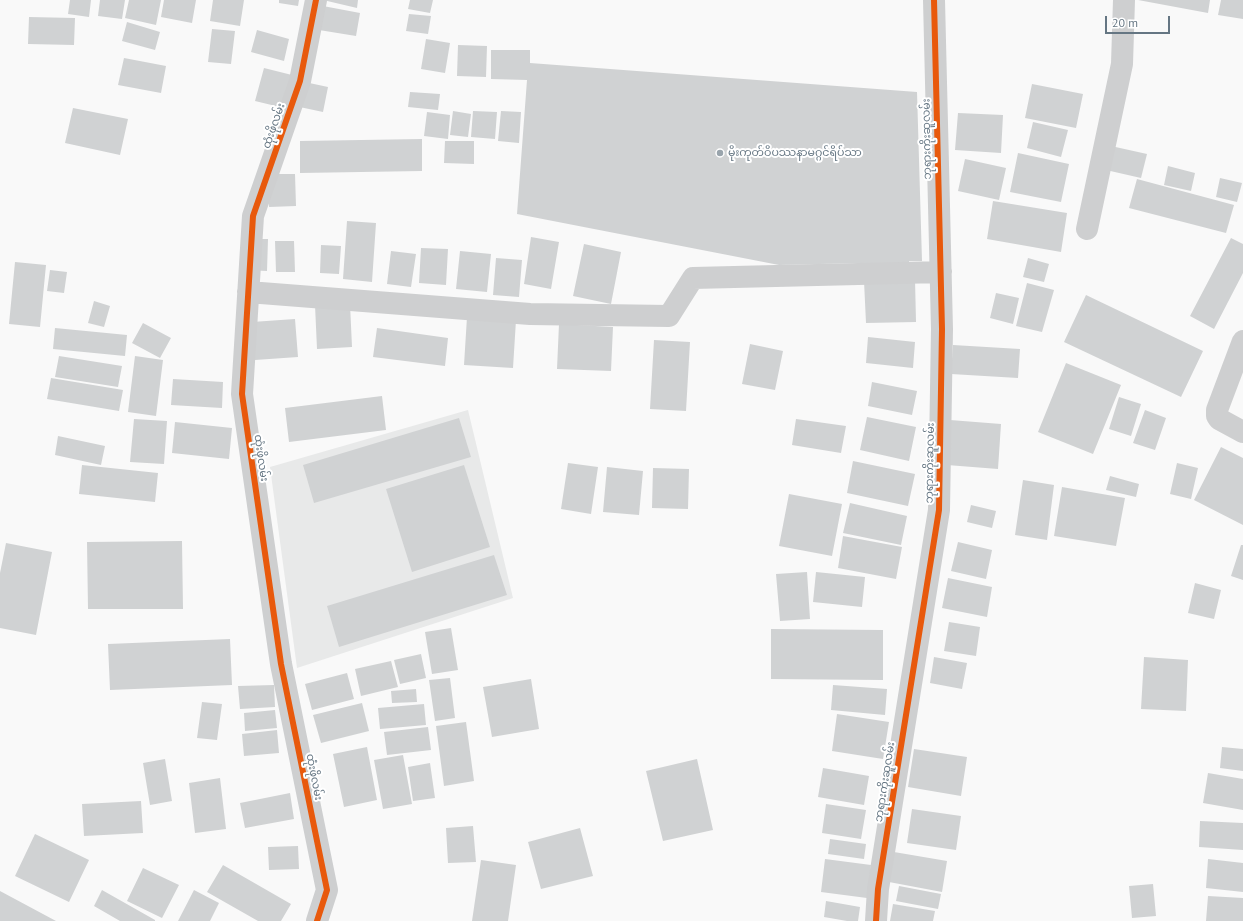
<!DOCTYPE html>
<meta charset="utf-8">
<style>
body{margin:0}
#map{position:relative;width:1243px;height:921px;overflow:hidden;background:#f9f9f9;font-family:"PT Sans",sans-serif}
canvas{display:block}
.scale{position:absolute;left:1105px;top:16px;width:65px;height:18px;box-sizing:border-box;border:2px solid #657683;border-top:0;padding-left:5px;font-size:12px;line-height:14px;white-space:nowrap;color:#657683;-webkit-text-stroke:3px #fff;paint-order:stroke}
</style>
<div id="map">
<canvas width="1243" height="921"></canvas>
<div class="scale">20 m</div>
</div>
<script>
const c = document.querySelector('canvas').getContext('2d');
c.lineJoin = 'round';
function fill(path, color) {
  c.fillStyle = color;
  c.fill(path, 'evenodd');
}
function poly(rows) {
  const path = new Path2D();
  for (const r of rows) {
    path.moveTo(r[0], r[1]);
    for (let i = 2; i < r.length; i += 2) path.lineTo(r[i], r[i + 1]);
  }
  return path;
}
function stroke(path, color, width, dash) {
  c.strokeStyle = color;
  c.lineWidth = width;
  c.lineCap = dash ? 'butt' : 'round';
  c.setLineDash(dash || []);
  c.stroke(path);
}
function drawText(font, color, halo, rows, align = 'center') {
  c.font = font + ' "PT Sans","Noto Sans Myanmar",sans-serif';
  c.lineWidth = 4;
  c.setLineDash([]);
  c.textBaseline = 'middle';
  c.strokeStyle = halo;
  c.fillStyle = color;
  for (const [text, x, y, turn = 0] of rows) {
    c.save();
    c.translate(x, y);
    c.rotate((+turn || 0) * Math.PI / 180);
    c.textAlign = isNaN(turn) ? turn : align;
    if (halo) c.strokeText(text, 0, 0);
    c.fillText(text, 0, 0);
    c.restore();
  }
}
fill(poly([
 [468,410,513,598,297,668,270,467]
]), '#e8e9e9');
fill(poly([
 [70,0,91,0,89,17,68,14],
 [100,0,125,0,122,19,98,16],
 [129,0,161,0,156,25,125,18],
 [164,0,196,0,192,23,161,17],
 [213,0,244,0,240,26,210,21],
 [279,0,299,0,298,6,279,3],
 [323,0,358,0,357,8],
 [410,0,433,0,430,13,408,9],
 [1138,0,1210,0,1208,13],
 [1221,0,1243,0,1243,19,1218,15],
 [323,6,360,13,356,36,319,30],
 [409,14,431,16,428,34,406,31],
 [29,17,75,18,74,45,28,44],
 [127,22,160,32,155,50,122,41],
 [212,29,235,31,231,64,208,62],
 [257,30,289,39,284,61,251,52],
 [426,39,450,43,445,73,421,69],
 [458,45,487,46,486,77,457,76],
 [491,50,530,50,530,63,917,92,922,261,909,261,909,266,862,266,862,263,779,265,517,214,527,80,491,79],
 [124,58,166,66,161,93,118,85],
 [264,68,292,75,284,108,255,101],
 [300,81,328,87,323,112,295,106],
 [1032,84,1083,94,1076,128,1025,118],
 [410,92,440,94,438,110,408,107],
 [73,108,128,119,120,155,65,143],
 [453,111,471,114,468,137,450,135],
 [473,111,497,112,495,139,471,137],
 [501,111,521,112,519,143,498,141],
 [427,112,450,115,448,139,424,136],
 [958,113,1003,115,1001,153,955,150],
 [1033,122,1068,130,1061,157,1027,148],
 [422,139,422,171,300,173,300,141],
 [445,141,474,141,474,164,444,163],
 [1111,146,1147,154,1141,178,1106,170],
 [1018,153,1069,164,1061,202,1010,192],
 [965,159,1006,168,999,200,958,191],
 [1168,166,1195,173,1191,191,1164,185],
 [268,174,295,174,296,206,269,207],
 [1220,178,1242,183,1237,202,1216,197],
 [1137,179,1234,205,1226,233,1129,208],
 [993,201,1067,213,1061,252,987,239],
 [347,221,376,223,372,282,343,279],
 [531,237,559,242,551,289,524,284],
 [1231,238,1243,244,1243,273,1214,329,1190,316],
 [246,239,268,239,267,271,246,270],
 [275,241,294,241,295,272,276,272],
 [584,244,621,252,611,304,573,296],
 [321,245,341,246,339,274,320,273],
 [421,248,448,249,446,285,419,283],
 [391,251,416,254,411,287,387,284],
 [460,251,491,254,487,292,456,289],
 [496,258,522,260,519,297,493,295],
 [1028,258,1049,264,1044,282,1023,277],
 [15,262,46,265,40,327,9,324],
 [50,270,67,272,64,293,47,291],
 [915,279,916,322,866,323,864,281],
 [1027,283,1054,290,1042,332,1016,326],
 [996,293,1019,298,1013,324,990,318],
 [1086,295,1203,351,1181,397,1064,342],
 [94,301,110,306,104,327,88,323],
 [350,304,352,347,317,349,315,305],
 [467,317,516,320,513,368,464,365],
 [295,319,298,357,255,360,252,322],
 [143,323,171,338,160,358,132,343],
 [559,324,613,327,611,371,557,369],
 [55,328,127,335,125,356,53,349],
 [377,328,448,338,445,366,373,357],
 [868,337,915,342,913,368,866,363],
 [654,340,690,342,686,411,650,409],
 [750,344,783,351,775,390,742,384],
 [953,345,1020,349,1018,378,951,374],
 [59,356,122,366,118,387,55,377],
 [135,356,163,360,156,416,128,412],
 [1066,363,1121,385,1093,454,1038,432],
 [51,378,123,390,119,411,47,399],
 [173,379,223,382,222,408,171,405],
 [872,382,917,391,912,415,868,406],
 [382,396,386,430,289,442,285,408],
 [1119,397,1141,404,1131,436,1109,429],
 [1145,410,1166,418,1155,450,1133,443],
 [867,417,916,427,909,461,860,450],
 [459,418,471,457,314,503,303,465],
 [134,419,167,421,164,464,130,462],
 [796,419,846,426,841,453,792,445],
 [950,420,1001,424,998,469,947,465],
 [175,422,232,428,229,459,172,453],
 [58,436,105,446,101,465,55,455],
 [1221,447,1243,458,1243,525,1194,500],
 [853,461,915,474,908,506,847,493],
 [568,463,598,467,591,514,561,509],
 [1177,463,1198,468,1191,499,1170,494],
 [82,465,158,473,155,502,79,494],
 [464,465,490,547,412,572,386,489],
 [607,467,643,471,639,515,603,512],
 [653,468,689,469,688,509,652,508],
 [1110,476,1139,484,1136,497,1106,490],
 [1023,480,1054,485,1047,540,1015,535],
 [1062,487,1125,498,1116,546,1054,536],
 [789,494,842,504,832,556,779,546],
 [850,503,907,516,901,545,843,533],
 [971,505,996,511,992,528,967,522],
 [843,536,902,547,896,579,838,568],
 [182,541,183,609,88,609,87,542],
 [958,542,992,550,986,579,951,571],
 [6,543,52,552,36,635,0,628,0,573],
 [1241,545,1243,545,1243,580,1231,576],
 [494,555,507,595,339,647,327,606],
 [807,572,810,619,780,621,776,574],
 [816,572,865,577,862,607,813,602],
 [948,578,992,587,987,617,942,608],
 [1195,583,1221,590,1214,619,1188,613],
 [949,622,980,627,976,656,944,651],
 [451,628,458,670,432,674,425,632],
 [771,629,883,630,883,680,771,679],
 [230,639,232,685,110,690,108,644],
 [421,654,426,678,400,684,394,660],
 [934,657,967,663,962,689,930,683],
 [1144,657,1188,660,1186,711,1141,709],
 [391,661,398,687,361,696,355,669],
 [347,673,354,699,312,710,305,684],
 [450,678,455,718,435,721,429,680],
 [531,679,539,729,492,737,483,687],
 [274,685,275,707,240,709,238,686],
 [833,685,887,689,885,715,831,710],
 [416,689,417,702,392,703,391,691],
 [202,702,222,704,217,740,197,738],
 [362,703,369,731,321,743,313,715],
 [424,704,426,725,380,729,378,708],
 [275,710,277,728,245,731,244,713],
 [837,714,889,722,883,759,832,751],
 [466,722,474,781,444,786,436,726],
 [428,727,431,750,387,755,384,732],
 [277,730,279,753,244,756,242,734],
 [367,747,377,800,344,807,333,754],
 [1222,747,1243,749,1243,771,1220,768],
 [914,749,967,757,961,796,908,787],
 [403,755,412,804,383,809,374,760],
 [165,759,172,801,150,805,143,763],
 [697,759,713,830,663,841,646,771],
 [430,763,435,798,413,801,408,767],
 [823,768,869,776,864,805,818,797],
 [1208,773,1243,779,1243,810,1203,803],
 [220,778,226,829,195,833,189,783],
 [290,793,294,819,245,828,240,803],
 [141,801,143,833,84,836,82,804],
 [826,804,866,810,861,839,822,833],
 [912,809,961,816,956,850,907,843],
 [1200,821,1243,823,1243,850,1199,847],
 [473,826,476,862,448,863,446,828],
 [580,828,593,876,541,889,528,842],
 [35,834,89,860,69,902,15,876],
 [830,839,866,844,864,859,828,854],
 [298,846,299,869,269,870,268,847],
 [894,852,947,861,942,892,889,882],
 [825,859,871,865,867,898,821,892],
 [1208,859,1243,863,1243,892,1206,888],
 [481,860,516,865,508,921,472,921],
 [223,865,291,904,281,921,258,921,207,892],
 [143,868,179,885,162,918,127,901],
 [1153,884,1156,916,1132,918,1129,886],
 [899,886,941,894,938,909,896,901],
 [102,890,155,920,155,921,120,921,94,906],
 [194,890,219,903,210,921,178,921],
 [0,891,56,921,0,921],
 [1208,896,1243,898,1243,921,1206,921],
 [826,901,860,907,858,921,847,921,824,917],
 [893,904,935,911,933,921,890,921]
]), '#d0d2d3');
stroke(poly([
 [316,0,300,81,253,216,242,394,281,664,327,890,317,921],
 [1087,229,1122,64,1124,0],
 [248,292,530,314,669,316,693,278,941,272],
 [1243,341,1217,410,1217,416,1219,419,1243,432],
 [876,921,878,889,939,510,942,329,934,0]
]), '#cecfd0', 22);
stroke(poly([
 [316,0,300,81,253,216,242,394,281,664,327,890,317,921],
 [876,921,878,889,939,510,942,329,934,0]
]), '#e8590c', 6);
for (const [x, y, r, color] of [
 [720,153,4,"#99a4ac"]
]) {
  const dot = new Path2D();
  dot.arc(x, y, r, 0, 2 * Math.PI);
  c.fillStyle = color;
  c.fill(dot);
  stroke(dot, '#fff', 1.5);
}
drawText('11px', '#657683', '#fff', [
 ["ထုံးဖိုလမ်း",274,126,-71],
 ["ဘုရားကိုးဆူလမ်း",927,139,-91],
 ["ထုံးဖိုလမ်း",261,458,82],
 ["ဘုရားကိုးဆူလမ်း",930,463,-89],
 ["ထုံးဖိုလမ်း",314,777,79],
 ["ဘုရားကိုးဆူလမ်း",885,782,-81]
]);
drawText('11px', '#657683', '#fff', [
 ["မိုးကုတ်ဝိပဿနာမဂ္ဂင်ရိပ်သာ",728,153]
], 'left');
</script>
